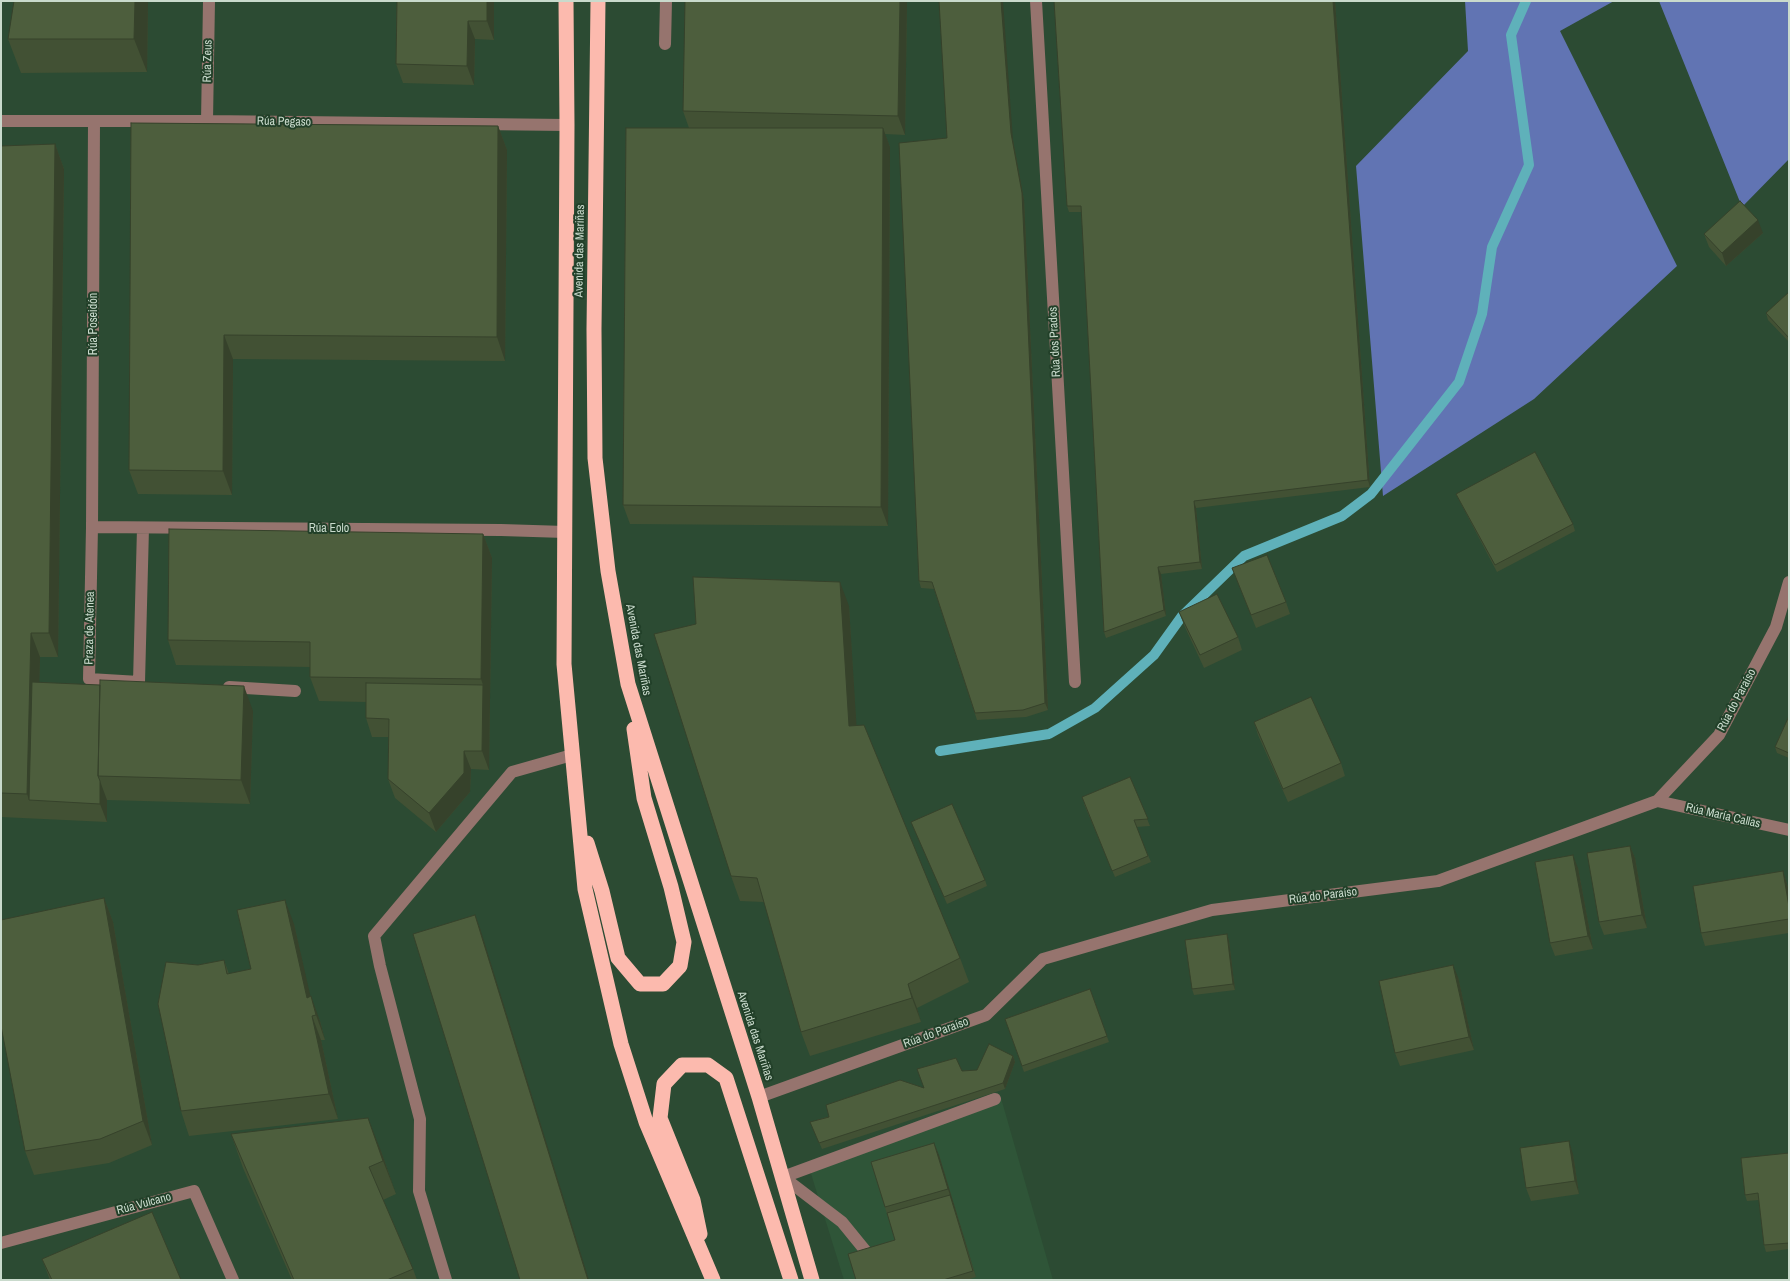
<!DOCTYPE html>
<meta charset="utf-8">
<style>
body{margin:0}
#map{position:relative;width:1790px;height:1281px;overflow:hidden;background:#2c4b33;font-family:"Archivo Narrow",sans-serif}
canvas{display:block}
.frame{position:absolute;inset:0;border:2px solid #c9dacc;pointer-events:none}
</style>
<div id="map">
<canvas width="1790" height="1281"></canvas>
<div class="frame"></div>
</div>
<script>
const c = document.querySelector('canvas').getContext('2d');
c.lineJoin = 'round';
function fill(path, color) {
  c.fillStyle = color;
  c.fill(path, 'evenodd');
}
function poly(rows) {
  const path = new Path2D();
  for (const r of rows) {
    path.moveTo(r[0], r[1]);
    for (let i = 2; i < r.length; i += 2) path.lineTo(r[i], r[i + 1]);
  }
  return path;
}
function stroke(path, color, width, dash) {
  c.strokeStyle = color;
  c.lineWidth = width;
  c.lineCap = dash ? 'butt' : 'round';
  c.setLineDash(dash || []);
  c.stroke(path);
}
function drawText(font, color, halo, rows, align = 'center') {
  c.font = font + ' "Archivo Narrow",sans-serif';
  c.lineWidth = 4;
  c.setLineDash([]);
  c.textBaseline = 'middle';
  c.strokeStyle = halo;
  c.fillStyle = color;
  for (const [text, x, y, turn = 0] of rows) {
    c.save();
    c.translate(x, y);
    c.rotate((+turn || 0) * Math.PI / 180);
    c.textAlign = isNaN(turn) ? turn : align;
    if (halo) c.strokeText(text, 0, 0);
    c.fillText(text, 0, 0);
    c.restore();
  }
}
fill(poly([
 [1001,1098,1053,1280,844,1280,808,1164]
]), '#2f5538');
fill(poly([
 [1465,1,1614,1,1560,31,1677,266,1534,399,1383,496,1356,166,1468,51],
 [1659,1,1789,1,1789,159,1742,207]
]), '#6174b3');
stroke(poly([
 [940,751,1049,734,1095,708,1154,655,1182,616,1244,556,1342,516,1371,494,1459,382,1482,314,1492,247,1529,165,1511,35,1526,1]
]), '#5fb1ba', 10);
stroke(poly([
 [1036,1,1075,682],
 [665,44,666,1],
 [1,121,207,121,567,125],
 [207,121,209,1],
 [94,122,92,527,89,679,139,682,143,528],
 [92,527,501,530,565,532],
 [229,687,295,691],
 [1657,801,1789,830],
 [759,1097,986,1015,1043,959,1212,910,1438,881,1657,801,1719,735,1776,627,1789,582],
 [783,1177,995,1099],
 [783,1177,842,1222,886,1276,887,1280],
 [1,1243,194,1191,233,1280],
 [446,1280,419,1191,420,1119,380,966,374,936,512,772,572,755]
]), '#96746e', 12);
stroke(poly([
 [566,1,567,125,564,664,585,889,621,1044,646,1122,713,1280],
 [598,1,594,329,595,458,608,571,628,684,759,1097,812,1280],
 [587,843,602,891,618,958,640,984,663,984,680,966,684,942,671,887,644,798,634,729],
 [700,1234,693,1200,660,1118,664,1084,682,1065,708,1065,726,1078,791,1280]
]), '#fcbaae', 15);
fill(poly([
 [148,1,147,72,21,73,8,39],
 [397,1,494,1,494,40,475,39,474,85,403,83,396,64],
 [907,1,905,135,885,134,890,147,888,526,630,524,623,505,689,128,683,111],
 [1335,1,1370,487,1196,508,1202,569,1161,574,1166,616,1106,638,1104,632,1082,212,1069,212,1067,206],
 [131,123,498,126,507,150,505,361,233,359,232,495,138,494,129,470],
 [1013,140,1024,200,1048,710,1026,717,977,720,934,589,921,588,919,581],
 [55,144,64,169,58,657,40,657,39,683,253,711,250,804,107,800,107,822,1,817,1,146],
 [1763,233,1726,266,1709,247,1704,234],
 [1789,292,1789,342,1768,320,1766,313],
 [1456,494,1573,524,1575,531,1497,572,1459,500],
 [483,534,492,558,489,770,471,769,470,792,436,832,395,798,388,779,389,737,372,737,366,718,366,702,319,701,310,677,310,667,176,665,168,640],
 [1232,568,1286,602,1290,614,1256,628],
 [849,606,856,725,960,958,969,982,917,1008,921,1022,810,1056,801,1032,764,902,740,901,731,876],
 [1179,612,1238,637,1242,650,1204,668,1184,625],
 [1789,716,1789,758,1777,753,1775,747],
 [1254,722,1341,763,1345,776,1288,802,1258,735],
 [1130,777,1150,826,1136,827,1151,862,1115,877,1084,804],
 [911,822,985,880,987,886,947,904],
 [1630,846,1635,858,1647,928,1604,935,1599,922],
 [1578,868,1593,949,1555,956,1550,943],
 [1783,871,1787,884,1789,892,1789,933,1705,946,1701,933],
 [104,898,113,922,152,1145,109,1163,34,1175,25,1151],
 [294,924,310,997,320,1021,325,1040,321,1040,338,1119,189,1136,181,1111,198,965,224,960,229,974,251,969],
 [1227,934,1229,941,1235,990,1194,995,1192,989],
 [1458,977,1474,1050,1400,1066,1395,1053],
 [1090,989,1109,1042,1024,1072,1005,1019],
 [1013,1056,1015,1062,1005,1089,822,1149,810,1122,924,1088,962,1071,977,1070],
 [231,1134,381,1151,396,1194,383,1200,413,1269,417,1280,292,1280,243,1168],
 [1789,1153,1789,1249,1766,1252,1764,1245,1759,1200,1747,1201,1745,1195],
 [1573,1154,1579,1194,1531,1201,1526,1188],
 [939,1155,976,1277,967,1280,856,1280,895,1240,871,1162],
 [42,1259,181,1280,50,1280]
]), '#425134');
fill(poly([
 [135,1,148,1,147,72,134,39],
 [487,1,494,1,494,40,487,21],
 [900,1,907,1,905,135,898,116],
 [1001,1,1003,1,1013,140,1024,200,1048,710,1045,703,1011,133],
 [1333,1,1335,1,1370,487,1368,480],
 [468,21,475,39,474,85,467,66],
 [498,126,507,150,505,361,497,337],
 [883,128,890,147,888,526,881,507],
 [55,144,64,169,58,657,49,633],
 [1758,220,1763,233,1726,266,1722,253],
 [224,335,233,359,232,495,223,471],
 [1194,501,1196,508,1202,569,1200,562],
 [483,534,492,558,489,770,482,751,483,685,481,679],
 [1158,567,1161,574,1166,616,1164,610],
 [840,582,849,606,858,750,849,726],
 [31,633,40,657,36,800,29,800,27,794],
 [244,686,253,711,250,804,241,780],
 [464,751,471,769,470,792,436,832,429,813],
 [100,781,107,800,107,822,100,804],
 [1630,846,1635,858,1647,928,1642,915],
 [1573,855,1578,868,1593,949,1588,936],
 [1783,871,1787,884,1789,892,1789,907],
 [104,898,113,922,152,1145,143,1121],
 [285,900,294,924,315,1016,307,998],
 [475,915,480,928,589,1280,588,1280],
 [1227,934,1229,941,1235,990,1233,984],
 [1453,965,1458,977,1474,1050,1469,1037],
 [908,984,917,1008,921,1022,912,998],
 [311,996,320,1021,325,1040,316,1015],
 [312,1016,321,1040,338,1119,329,1094],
 [1013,1056,1015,1062,1005,1089,1003,1083],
 [368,1118,381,1151,396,1194,383,1161],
 [1569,1141,1573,1154,1579,1194,1575,1181],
 [934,1143,939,1155,976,1277,948,1189]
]), '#36422b');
const building = poly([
 [14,1,135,1,134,39,8,39,14,1],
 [397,1,487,1,487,21,468,21,467,66,396,64,397,1],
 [685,1,900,1,898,116,683,111,685,1],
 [939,1,1001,1,1011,133,1022,193,1045,703,1023,710,975,713,932,582,919,581,899,143,947,138,939,1],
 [1054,1,1333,1,1368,480,1194,501,1200,562,1158,567,1164,610,1104,632,1081,206,1067,206,1054,1],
 [131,123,498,126,497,337,224,335,223,471,129,470,131,123],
 [626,128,883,128,881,507,623,505,626,128],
 [55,144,49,633,31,633,27,794,1,793,1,146,55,144],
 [1740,201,1758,220,1722,253,1704,234,1740,201],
 [1789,292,1789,338,1766,313,1789,292],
 [1535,452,1573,524,1495,565,1456,494,1535,452],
 [169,529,483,534,481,679,310,677,310,642,168,640,169,529],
 [1267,555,1286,602,1251,615,1232,568,1267,555],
 [693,577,840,582,849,726,864,725,960,958,908,984,912,998,801,1032,757,878,731,876,654,634,696,624,693,577],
 [1217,594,1238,637,1200,655,1179,612,1217,594],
 [100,680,244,686,241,780,98,776,100,680],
 [32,682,100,685,98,776,100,781,100,804,29,800,32,682],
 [366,683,483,685,482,751,464,751,464,773,429,813,388,779,389,719,366,718,366,683],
 [1311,697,1341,763,1283,789,1254,722,1311,697],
 [1789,716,1789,753,1775,747,1789,716],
 [1130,777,1148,819,1134,820,1148,856,1112,871,1082,797,1130,777],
 [952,804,985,880,944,897,911,822,952,804],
 [1630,846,1642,915,1599,922,1587,853,1630,846],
 [1573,855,1588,936,1550,943,1535,862,1573,855],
 [1783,871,1789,907,1789,919,1701,933,1693,886,1783,871],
 [104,898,143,1121,100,1139,25,1151,1,1026,1,920,104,898],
 [285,900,307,998,311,996,316,1015,312,1016,329,1094,181,1111,158,1004,166,962,198,965,224,960,227,974,251,969,237,910,285,900],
 [475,915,588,1280,520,1280,413,934,475,915],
 [1227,934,1233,984,1192,989,1185,940,1227,934],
 [1453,965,1469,1037,1395,1053,1379,981,1453,965],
 [1090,989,1107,1036,1022,1066,1005,1019,1090,989],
 [989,1044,1013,1056,1003,1083,819,1143,810,1122,829,1117,826,1105,900,1080,924,1088,917,1069,956,1058,962,1071,977,1070,989,1044],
 [368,1118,383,1161,369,1167,413,1269,387,1280,294,1280,231,1134,368,1118],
 [1569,1141,1575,1181,1526,1188,1520,1148,1569,1141],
 [934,1143,948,1189,885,1207,871,1162,934,1143],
 [1789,1153,1789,1243,1764,1245,1758,1193,1745,1195,1741,1158,1789,1153],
 [950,1195,973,1271,943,1280,856,1280,848,1254,895,1240,887,1213,950,1195],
 [152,1212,181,1280,52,1280,42,1259,152,1212]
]);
fill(building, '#4d5e3d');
stroke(building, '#36422b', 1);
drawText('12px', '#c9dacc', '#224029', [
 ["Rúa Zeus",208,61,-89],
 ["Rúa Pegaso",284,122,1],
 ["Avenida das Mariñas",580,251,-89],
 ["Rúa Poseidón",94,324,-90],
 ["Rúa dos Prados",1055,342,-93],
 ["Rúa Eolo",329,529],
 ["Praza de Atenea",90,628,-89],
 ["Avenida das Mariñas",638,650,79],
 ["Rúa do Paraíso",1737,700,-62],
 ["Rúa María Callas",1723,816,13],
 ["Rúa do Paraíso",1323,896,-7],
 ["Rúa do Paraíso",936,1033,-20],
 ["Avenida das Mariñas",755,1036,72],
 ["Rúa Vulcano",144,1204,-15]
]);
</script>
